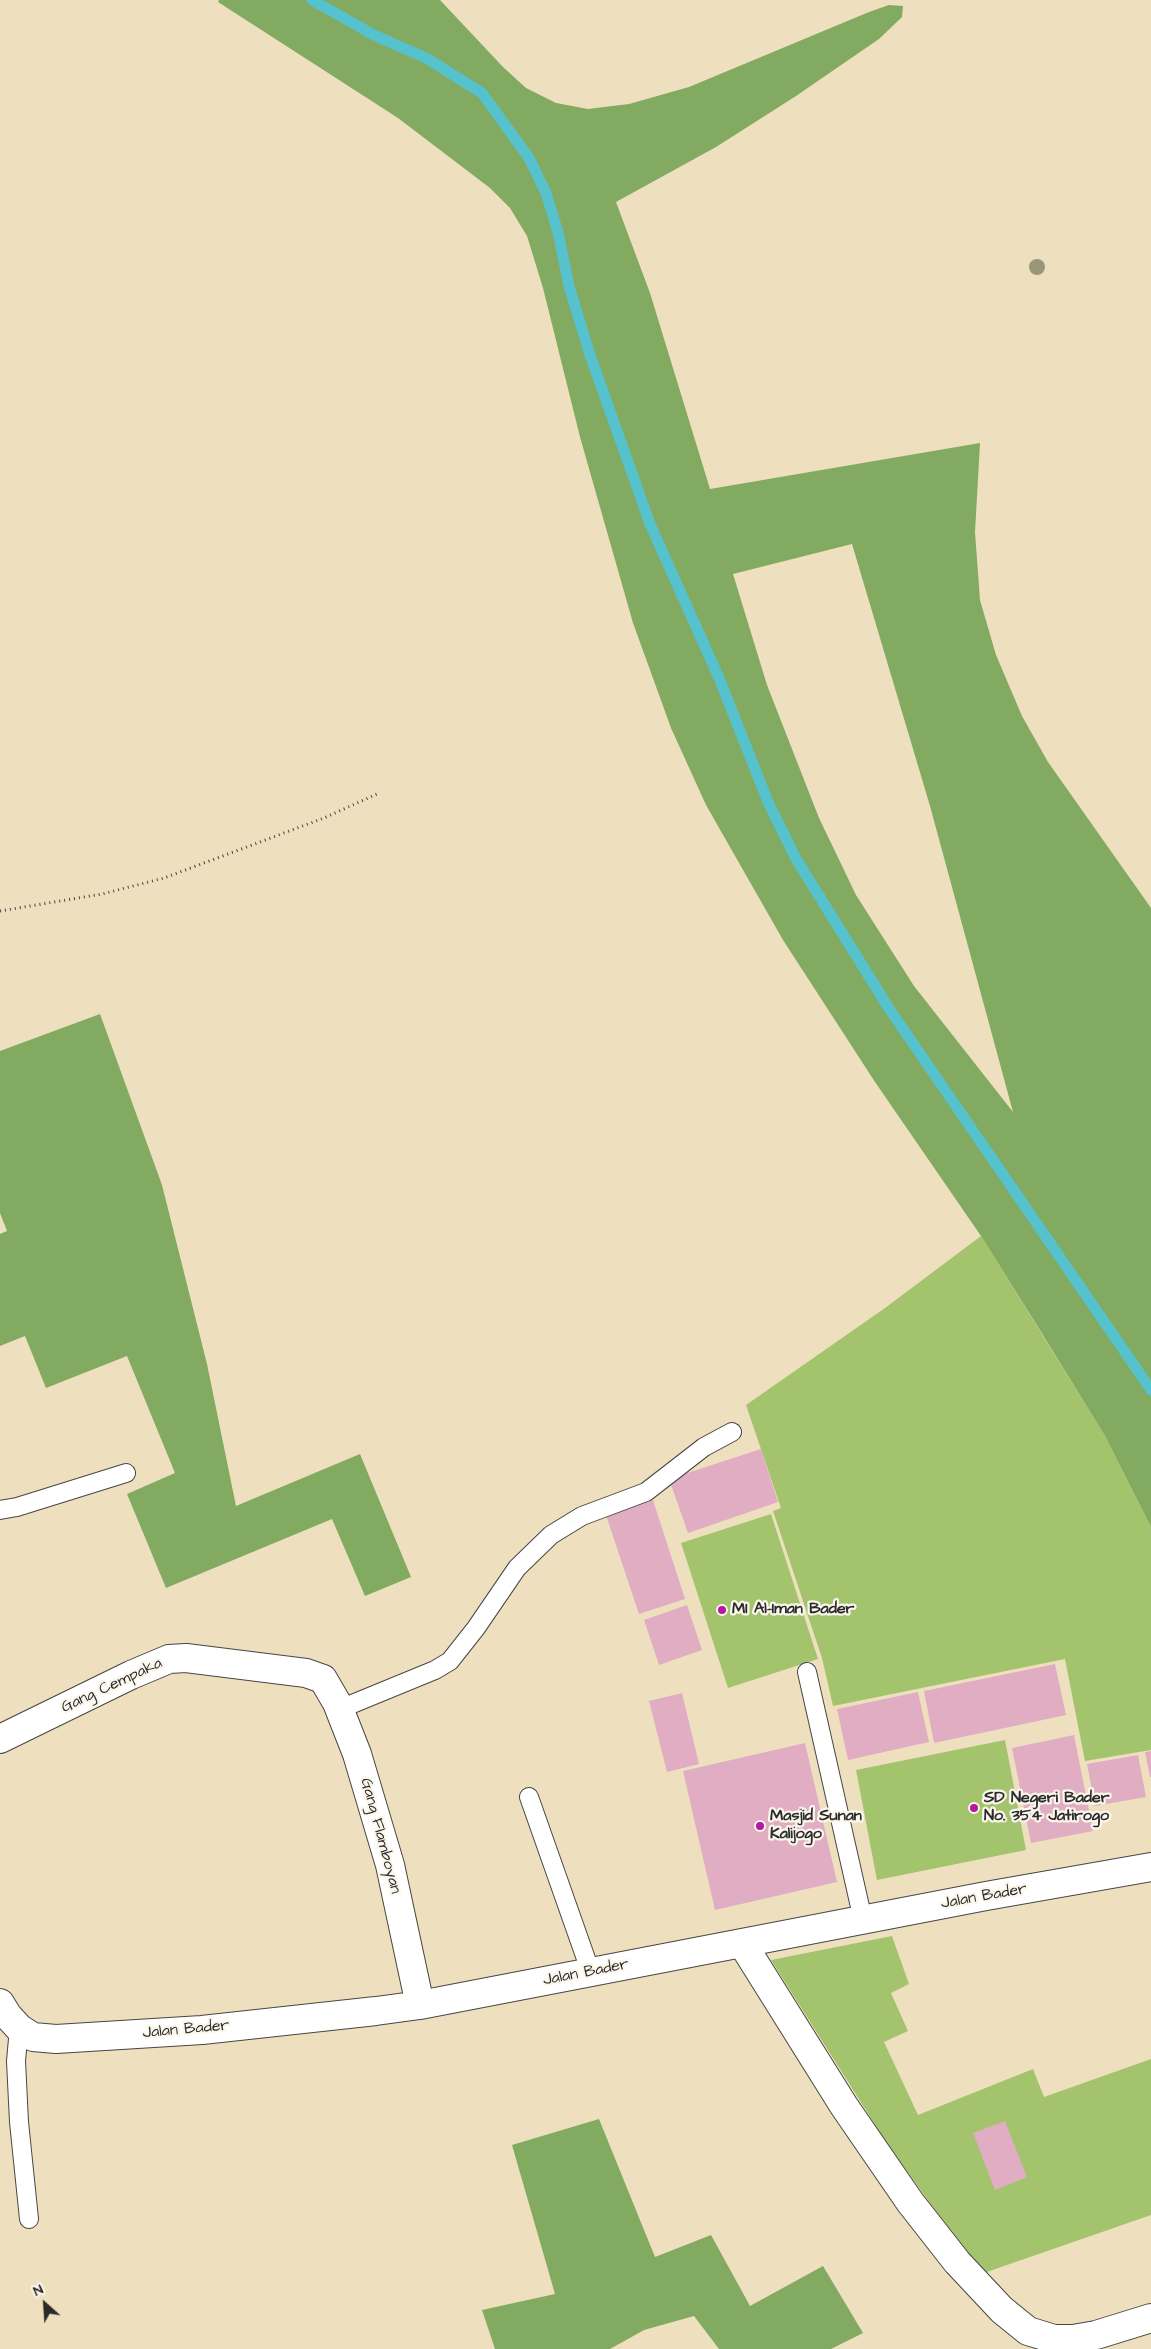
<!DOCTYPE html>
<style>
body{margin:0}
#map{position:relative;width:1151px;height:2349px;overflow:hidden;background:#eee0bf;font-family:"Architects Daughter",sans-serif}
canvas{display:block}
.north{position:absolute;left:20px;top:2279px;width:50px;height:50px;-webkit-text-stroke:4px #fbf7ec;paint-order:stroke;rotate:334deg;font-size:14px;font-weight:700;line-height:20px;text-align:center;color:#2b2b2b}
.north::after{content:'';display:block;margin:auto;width:18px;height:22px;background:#2b2b2b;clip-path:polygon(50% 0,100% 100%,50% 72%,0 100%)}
</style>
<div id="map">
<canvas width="1151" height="2349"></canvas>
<div class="north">N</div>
</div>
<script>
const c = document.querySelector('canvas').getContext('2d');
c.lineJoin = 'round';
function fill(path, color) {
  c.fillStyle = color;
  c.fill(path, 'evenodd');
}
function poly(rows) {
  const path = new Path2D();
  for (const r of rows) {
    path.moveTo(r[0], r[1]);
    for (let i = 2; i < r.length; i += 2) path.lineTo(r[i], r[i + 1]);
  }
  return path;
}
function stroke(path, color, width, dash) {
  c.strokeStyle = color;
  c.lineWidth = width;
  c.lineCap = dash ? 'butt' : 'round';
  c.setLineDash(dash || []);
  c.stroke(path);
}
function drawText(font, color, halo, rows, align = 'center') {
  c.font = font + ' "Architects Daughter",sans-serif';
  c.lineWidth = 4.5;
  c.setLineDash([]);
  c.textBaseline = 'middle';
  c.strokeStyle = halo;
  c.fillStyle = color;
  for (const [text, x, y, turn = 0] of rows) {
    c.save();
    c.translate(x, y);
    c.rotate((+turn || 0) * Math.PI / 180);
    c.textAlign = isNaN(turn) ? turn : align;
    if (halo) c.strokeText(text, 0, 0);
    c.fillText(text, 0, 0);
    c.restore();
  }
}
fill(poly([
 [981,1236,1105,1436,1151,1527,1151,1750,1085,1761,1065,1659,833,1706,822,1658,773,1511,781,1508,746,1405,885,1308],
 [771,1514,818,1659,728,1688,681,1543],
 [1005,1740,1026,1850,877,1880,856,1770],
 [892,1936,909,1984,891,1993,908,2031,884,2042,918,2115,1033,2069,1044,2097,1151,2059,1151,2215,984,2273,930,2203,886,2142,771,1960]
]), '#a3c46d');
fill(poly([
 [219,0,440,0,503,67,526,88,556,103,588,109,629,104,689,87,869,12,889,5,903,6,902,17,879,39,796,96,716,147,616,202,650,293,710,489,980,443,975,532,980,600,996,655,1022,716,1048,762,1151,908,1151,1527,1105,1436,1041,1332,981,1236,875,1082,783,940,706,805,671,728,633,623,580,437,543,288,527,236,510,208,490,188,398,118,218,2],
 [852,544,930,806,1013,1112,914,986,856,895,819,818,767,685,733,574],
 [100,1014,162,1185,207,1364,236,1506,360,1454,411,1577,365,1596,332,1519,166,1588,127,1494,175,1473,127,1356,46,1388,25,1336,0,1346,0,1234,7,1231,0,1213,0,1051],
 [599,2119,655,2257,711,2235,750,2306,823,2266,863,2333,831,2349,719,2349,694,2316,644,2330,610,2349,495,2349,482,2310,555,2294,512,2145]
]), '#82aa60');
stroke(poly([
 [312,0,374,35,428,59,482,93,529,158,546,193,558,232,569,286,590,355,650,524,719,678,768,802,795,857,888,1007,1151,1390]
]), '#55c2cd', 11);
fill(poly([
 [761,1449,778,1502,688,1533,669,1479],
 [653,1500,685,1599,639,1614,606,1515],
 [687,1605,702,1650,659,1665,644,1620],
 [1055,1664,1066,1715,934,1743,924,1691],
 [918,1692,929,1742,848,1760,837,1709],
 [682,1693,699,1764,667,1772,649,1701],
 [1074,1735,1093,1831,1031,1843,1012,1748],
 [805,1743,837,1882,715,1910,683,1771],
 [1151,1751,1151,1777,1150,1777,1145,1752],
 [1138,1755,1146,1797,1095,1806,1087,1764],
 [1005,2121,1027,2177,995,2190,973,2133]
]), '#e0adc3');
const lane = poly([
 [0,1510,17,1507,126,1473],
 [807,1672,863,1920],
 [340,1709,435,1670,450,1661,476,1628,517,1568,551,1535,582,1516,646,1492,704,1447,732,1432],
 [529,1797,591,1973],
 [19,2028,16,2061,19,2122,29,2219]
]);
const street = poly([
 [0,1739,131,1675,169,1659,186,1658,306,1673,323,1679,337,1703,357,1754,390,1865,420,2005],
 [742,1943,844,2106,910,2202,957,2262,1002,2310,1028,2331,1054,2339,1073,2339,1096,2335,1151,2318],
 [0,2003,8,2016,19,2028,33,2037,56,2039,202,2030,376,2011,420,2005,986,1896,1151,1867]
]);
stroke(lane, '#484641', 20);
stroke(street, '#484641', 30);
stroke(poly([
 [0,911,102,894,164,878,324,818,377,794]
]), '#484641', 3, [1, 4]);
stroke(lane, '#fff', 18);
stroke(street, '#fff', 28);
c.fillStyle = '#979679';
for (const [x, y] of [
 [1037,267]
]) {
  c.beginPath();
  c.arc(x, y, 8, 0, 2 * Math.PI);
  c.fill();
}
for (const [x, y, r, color] of [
 [722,1610,5,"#b5179e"],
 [974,1808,5,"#b5179e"],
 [760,1826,5,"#b5179e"]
]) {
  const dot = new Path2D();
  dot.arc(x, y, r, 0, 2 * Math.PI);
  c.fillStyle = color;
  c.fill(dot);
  stroke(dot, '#fbf7ec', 2);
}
drawText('bold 16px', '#2b2b2b', '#fbf7ec', [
 ["MI Al-Iman Bader",732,1610],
 ["SD Negeri Bader",984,1799],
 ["No. 354 Jatirogo",984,1817],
 ["Masjid Sunan",770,1817],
 ["Kalijogo",770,1835]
], 'left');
drawText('16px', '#2b2b2b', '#fbf7ec', [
 ["Gang Cempaka",112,1686,-25],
 ["Gang Flamboyan",380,1836,75],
 ["Jalan Bader",984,1897,-10],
 ["Jalan Bader",586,1973,-11],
 ["Jalan Bader",186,2030,-5]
]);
</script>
